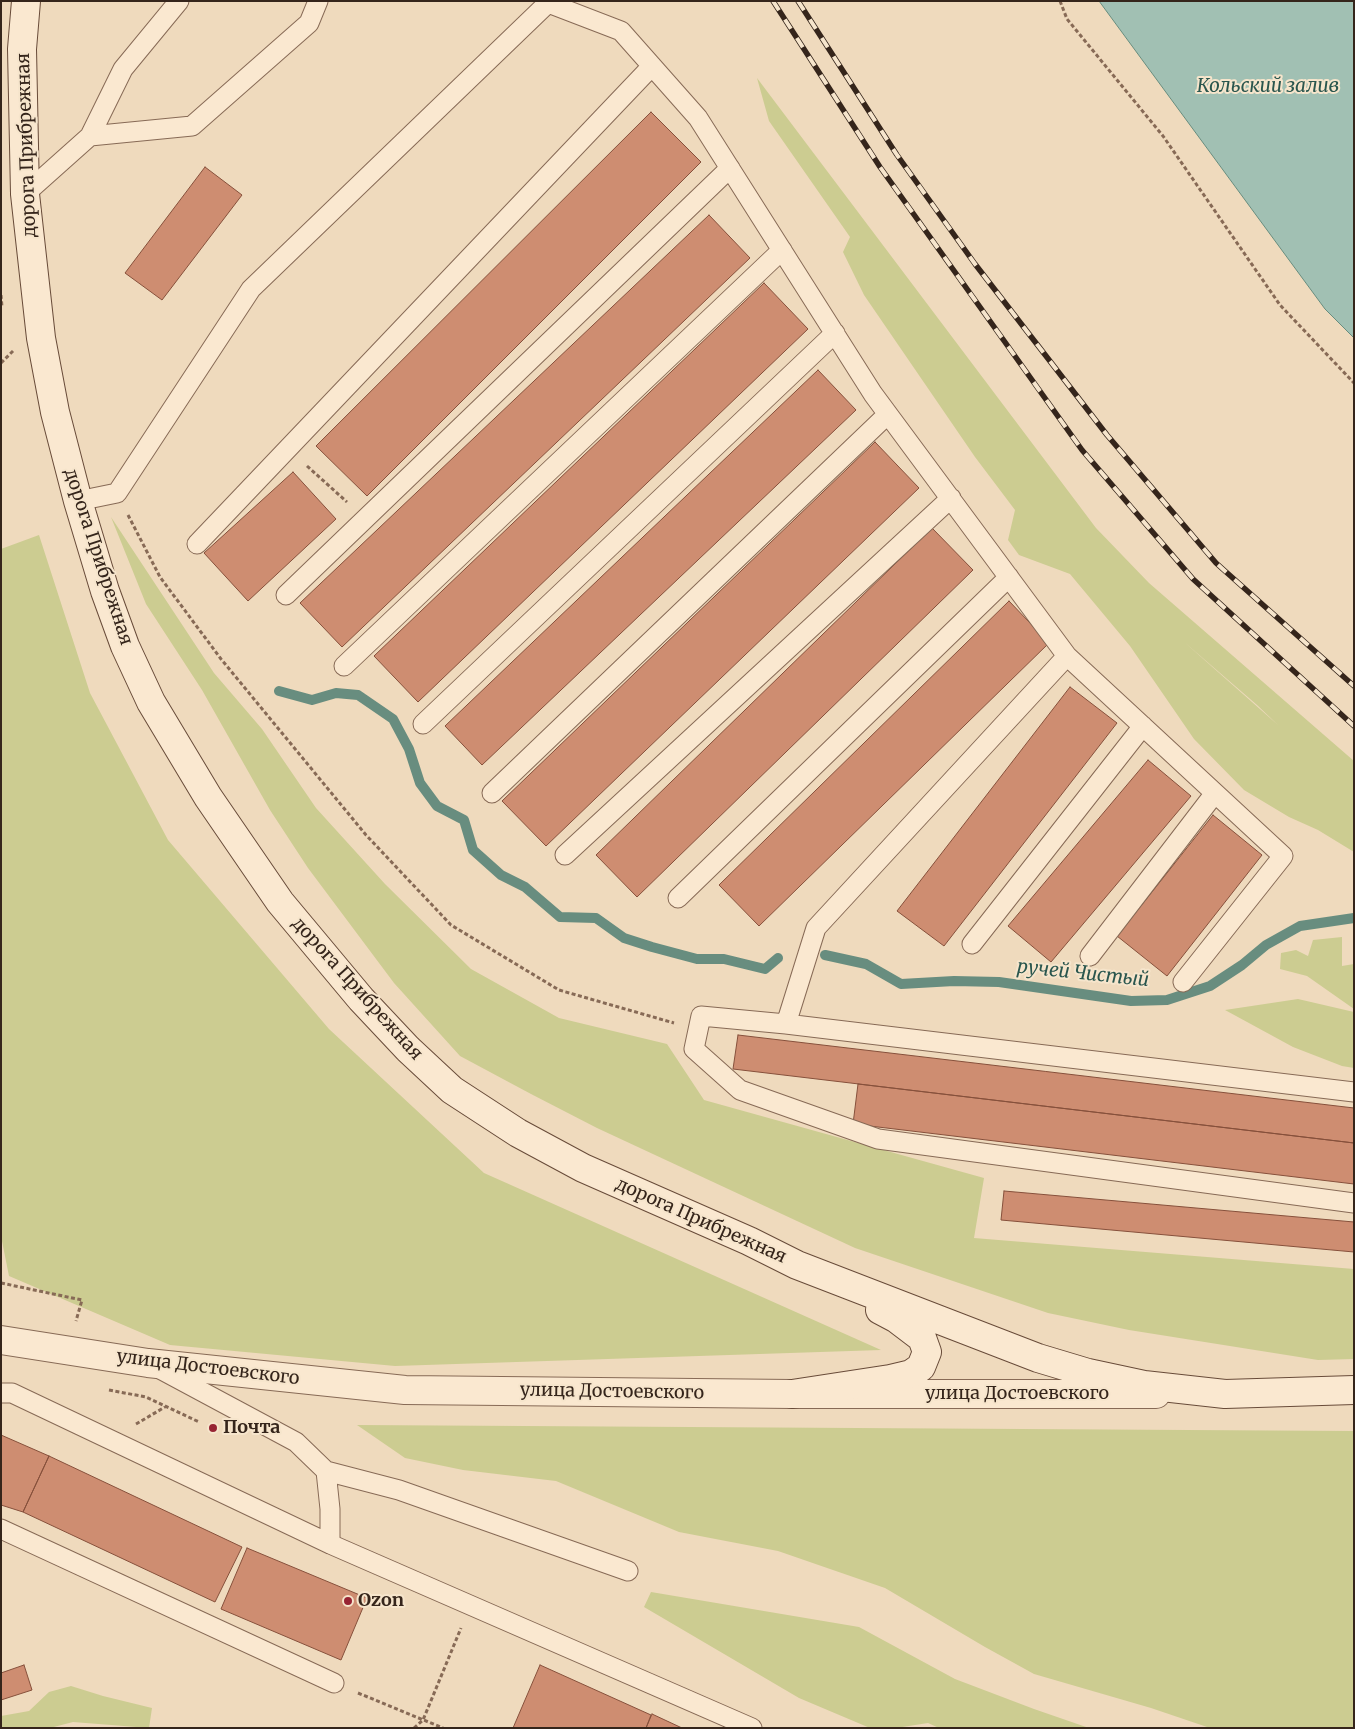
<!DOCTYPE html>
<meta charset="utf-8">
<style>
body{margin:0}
#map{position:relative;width:1355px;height:1729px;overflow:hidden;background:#efdabd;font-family:Merriweather,serif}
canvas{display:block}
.frame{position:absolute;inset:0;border:2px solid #35251b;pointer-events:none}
</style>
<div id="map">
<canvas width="1355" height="1729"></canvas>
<div class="frame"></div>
</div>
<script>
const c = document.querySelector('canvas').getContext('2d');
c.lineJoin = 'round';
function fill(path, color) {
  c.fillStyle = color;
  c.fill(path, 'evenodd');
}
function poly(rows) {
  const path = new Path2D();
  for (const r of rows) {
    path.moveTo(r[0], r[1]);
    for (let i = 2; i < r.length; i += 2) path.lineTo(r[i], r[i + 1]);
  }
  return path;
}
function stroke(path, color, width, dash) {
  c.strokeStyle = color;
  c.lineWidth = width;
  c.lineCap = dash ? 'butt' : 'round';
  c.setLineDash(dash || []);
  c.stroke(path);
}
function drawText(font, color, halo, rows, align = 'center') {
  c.font = font + ' Merriweather,serif';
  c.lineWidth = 4;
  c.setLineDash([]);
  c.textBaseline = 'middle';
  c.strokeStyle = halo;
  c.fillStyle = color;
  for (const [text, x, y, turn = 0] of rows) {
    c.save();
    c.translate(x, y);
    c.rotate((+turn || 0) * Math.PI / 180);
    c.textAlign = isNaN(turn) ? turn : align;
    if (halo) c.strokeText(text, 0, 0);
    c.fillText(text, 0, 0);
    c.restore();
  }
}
fill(poly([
 [757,78,1096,528,1149,583,1354,761,1354,852,1318,830,1289,817,1244,790,1194,739,1130,646,1070,574,1019,555,1008,540,1015,510,975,457,864,295,843,252,850,237,769,121],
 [1183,641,1257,705,1278,725],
 [111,517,214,673,262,729,316,808,385,884,471,969,559,1018,667,1044,704,1100,984,1178,974,1238,1354,1269,1354,1359,1318,1360,1129,1330,1048,1313,855,1248,597,1128,531,1094,460,1056,394,983,308,868,270,810,202,690,146,604],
 [39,535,90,693,168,840,329,1029,484,1173,881,1350,395,1366,170,1345,9,1276,1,1236,1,549],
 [1342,937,1342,966,1354,964,1354,1009,1307,976,1280,969,1281,953,1296,950,1308,956,1313,940],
 [1298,999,1354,1012,1354,1068,1342,1066,1293,1047,1225,1010],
 [357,1425,1354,1431,1354,1728,1210,1728,1151,1708,1034,1674,985,1647,885,1588,778,1551,679,1532,556,1481,463,1470,405,1458],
 [651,1592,859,1627,955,1679,1034,1709,1089,1728,939,1728,928,1723,896,1728,870,1728,799,1698,644,1607],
 [71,1686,103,1696,152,1708,149,1728,73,1722,50,1728,1,1728,1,1716,29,1711,49,1692]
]), '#cccc91');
const water = poly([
 [1099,1,1354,1,1354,338,1325,309,1099,1]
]);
fill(water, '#a1c0b3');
stroke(water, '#688d7f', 1);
stroke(poly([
 [279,691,312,700,336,693,358,695,393,719,409,749,420,783,437,806,464,820,473,850,501,875,525,887,560,917,596,918,624,938,652,947,697,959,724,959,765,969,778,958],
 [825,955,866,964,901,984,954,981,999,982,1131,1001,1167,1000,1210,986,1242,965,1266,945,1300,926,1354,918]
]), '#688d7f', 10);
const building = poly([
 [651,112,701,162,367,496,316,446,651,112],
 [205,167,242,195,162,300,125,273,205,167],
 [709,215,750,258,342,647,300,603,709,215],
 [764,283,808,329,418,702,374,656,764,283],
 [818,370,856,410,482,765,445,726,818,370],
 [875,442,919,488,546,846,502,801,875,442],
 [293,472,336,519,248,601,204,553,293,472],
 [932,528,973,570,637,897,596,855,932,528],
 [1009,601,1049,643,759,926,719,885,1009,601],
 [1070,687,1117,723,944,946,897,911,1070,687],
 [1148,760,1191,796,1051,962,1008,926,1148,760],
 [1213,815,1262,855,1167,976,1117,936,1213,815],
 [738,1035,1354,1108,1354,1143,733,1069,738,1035],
 [858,1084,1354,1143,1354,1184,853,1124,858,1084],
 [1004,1191,1354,1222,1354,1252,1001,1220,1004,1191],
 [1,1435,49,1456,23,1512,1,1505,1,1435],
 [49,1456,242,1547,215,1602,23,1512,49,1456],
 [247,1548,367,1598,341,1660,221,1609,247,1548],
 [24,1665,32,1690,1,1700,1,1673,24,1665],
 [540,1665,651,1715,646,1728,513,1728,540,1665],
 [652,1714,682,1728,646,1728,652,1714]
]);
fill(building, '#ce8d71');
stroke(building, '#86503b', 1);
const service = poly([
 [90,136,123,69,179,1],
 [25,194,90,136,192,126,309,23,318,1],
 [78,501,117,493,251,289,548,3,621,31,698,118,873,394,1067,656,1283,856,1183,982],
 [197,544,652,66],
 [286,595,730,168],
 [1067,656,816,928,786,1024,1354,1092],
 [344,666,782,250],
 [423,724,835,333],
 [492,793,888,414],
 [565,855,951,498],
 [678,898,1009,577],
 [972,944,1143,726],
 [1090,956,1215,793],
 [786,1024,701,1016,694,1049,740,1090,878,1139,1354,1203],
 [158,1368,296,1442,326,1471,330,1509,330,1544],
 [1,1393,12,1393,330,1544,752,1728],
 [326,1471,399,1490,628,1571],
 [1,1529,334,1683]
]);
const tertiary = poly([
 [1,1340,148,1363,405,1390,792,1394,1156,1394]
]);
const secondary = poly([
 [26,1,22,49,25,194,41,338,55,412,78,501,105,591,125,646,151,702,208,797,280,902,361,999,408,1049,452,1090,518,1133,583,1168,749,1241,797,1265,1038,1358,1088,1373,1144,1385,1225,1394,1354,1390],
 [792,1394,890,1379,911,1374,921,1367,927,1352,922,1338,897,1319,880,1310]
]);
stroke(service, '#876a56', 21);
stroke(tertiary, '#876a56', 30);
stroke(secondary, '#684b39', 30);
stroke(poly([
 [1060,1,1067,19,1163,136,1280,305,1354,383],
 [1,295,2,307],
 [1,363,14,350],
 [307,466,347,502],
 [128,515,160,577,221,659,366,835,451,925,559,990,674,1023],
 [1,1283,82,1300,76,1321],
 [109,1390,146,1397,199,1422],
 [136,1424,165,1407],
 [358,1693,443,1728],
 [414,1728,423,1720,461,1628]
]), '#876a56', 3, [4, 2.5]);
stroke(service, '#fae8d0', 19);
stroke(tertiary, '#fae8d0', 28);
stroke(secondary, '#fae8d0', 28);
const rail = poly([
 [773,1,880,167,1082,450,1193,579,1354,726],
 [798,1,897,155,975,264,1107,435,1216,563,1354,686]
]);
stroke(rail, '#35251b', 5.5);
stroke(rail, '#f6e5cc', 4, [11]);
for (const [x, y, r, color] of [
 [213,1428,5,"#972433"],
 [348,1601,5,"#972433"]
]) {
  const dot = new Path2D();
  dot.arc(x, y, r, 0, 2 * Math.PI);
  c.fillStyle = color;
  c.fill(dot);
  stroke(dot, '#f6e5cc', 2);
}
drawText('18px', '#35251b', '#f6e5cc', [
 ["дорога Прибрежная",27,145,-92],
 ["дорога Прибрежная",98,557,72],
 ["дорога Прибрежная",357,989,48],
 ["дорога Прибрежная",701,1221,24],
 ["улица Достоевского",208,1368,7],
 ["улица Достоевского",612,1392,1],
 ["улица Достоевского",1017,1394]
]);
drawText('bold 18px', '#35251b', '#f6e5cc', [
 ["Почта",223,1428],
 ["Ozon",358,1601]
], 'left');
drawText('italic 19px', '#2a564e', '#f6e5cc', [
 ["Кольский залив",1268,87],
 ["ручей Чистый",1083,974,6]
]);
</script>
